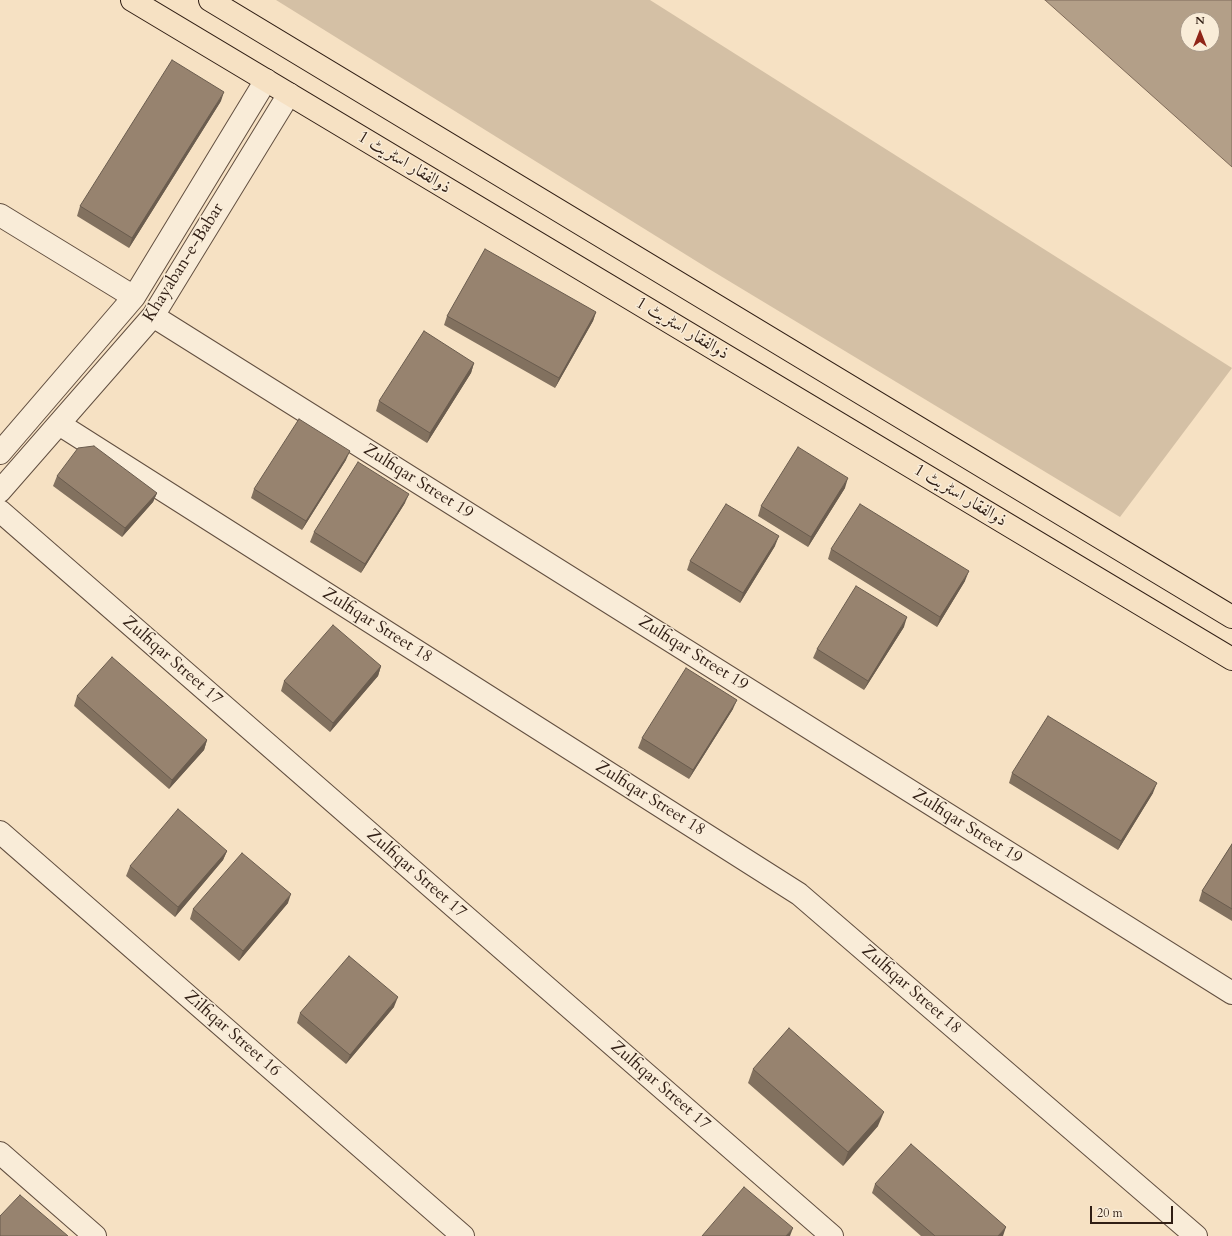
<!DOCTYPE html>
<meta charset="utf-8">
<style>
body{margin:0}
#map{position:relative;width:1232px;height:1236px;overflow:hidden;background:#f6e1c3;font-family:Cardo,serif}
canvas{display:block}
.north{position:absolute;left:1180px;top:12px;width:40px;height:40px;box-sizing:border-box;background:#f9ecd8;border:1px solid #a99a8a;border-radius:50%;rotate:0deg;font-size:11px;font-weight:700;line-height:16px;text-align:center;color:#301e14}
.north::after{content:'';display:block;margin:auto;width:14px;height:18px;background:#8f2418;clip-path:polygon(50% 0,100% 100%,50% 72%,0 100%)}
.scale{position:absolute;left:1090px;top:1206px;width:83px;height:18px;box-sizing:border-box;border:2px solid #301e14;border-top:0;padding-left:5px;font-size:12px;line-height:14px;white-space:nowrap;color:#301e14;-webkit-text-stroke:3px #f9ecd8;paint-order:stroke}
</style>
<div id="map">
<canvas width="1232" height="1236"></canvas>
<div class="north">N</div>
<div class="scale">20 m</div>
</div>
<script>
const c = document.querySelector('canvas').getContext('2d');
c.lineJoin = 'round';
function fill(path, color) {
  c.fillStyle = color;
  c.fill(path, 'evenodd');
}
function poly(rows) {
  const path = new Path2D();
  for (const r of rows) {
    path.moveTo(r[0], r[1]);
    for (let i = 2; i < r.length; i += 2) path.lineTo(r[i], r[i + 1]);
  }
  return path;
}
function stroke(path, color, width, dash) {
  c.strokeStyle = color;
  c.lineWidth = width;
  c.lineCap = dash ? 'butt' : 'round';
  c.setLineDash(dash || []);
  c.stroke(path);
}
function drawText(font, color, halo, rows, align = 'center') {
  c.font = font + ' Cardo,Amiri,serif';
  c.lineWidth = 3;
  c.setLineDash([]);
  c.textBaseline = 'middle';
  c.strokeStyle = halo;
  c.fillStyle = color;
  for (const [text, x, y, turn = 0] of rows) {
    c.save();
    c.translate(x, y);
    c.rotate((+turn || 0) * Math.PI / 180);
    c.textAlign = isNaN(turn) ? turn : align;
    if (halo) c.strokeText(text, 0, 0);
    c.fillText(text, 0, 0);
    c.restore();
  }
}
fill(poly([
 [276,0,650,0,1232,368,1120,517,709,269]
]), '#d4c0a5');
const water = poly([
 [1045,0,1232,0,1232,167,1045,0],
 [1188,20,1212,20,1212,44,1188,44,1188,20]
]);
fill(water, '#b39f88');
stroke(water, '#7f6b5a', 1);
const minor = poly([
 [0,215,134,297],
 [153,316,1232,993],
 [59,424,799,894,1196,1236],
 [0,453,134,297,266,80],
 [0,491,153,316,289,94],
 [0,511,832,1236],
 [0,832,463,1236],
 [0,1153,95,1236]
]);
const major = poly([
 [132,0,1232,659],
 [210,0,1232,617]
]);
stroke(minor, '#624f40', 24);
stroke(major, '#301e14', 24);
stroke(minor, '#f9ecd8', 22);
stroke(major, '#f6e1c3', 22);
fill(poly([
 [221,101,129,248,77,216,80,206],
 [596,312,593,321,555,388,444,325,447,316],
 [474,363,471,373,427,443,376,411,379,401],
 [346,460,302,530,251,498,254,489],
 [57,476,157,493,153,502,122,537,53,486],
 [845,488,808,547,758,516,761,506],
 [405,503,361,573,310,542,314,532],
 [775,546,740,603,687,570,690,561],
 [831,549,965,581,937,627,828,559],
 [904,627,864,690,813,658,817,649],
 [381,666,378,676,330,732,281,691,284,681],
 [77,696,207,740,204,750,169,789,74,706],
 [733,709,689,779,638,748,642,738],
 [1012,773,1153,793,1118,850,1009,783],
 [1232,844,1232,921,1199,901,1202,891],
 [227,851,223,860,175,917,126,876,130,866],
 [288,903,239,961,190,919,193,909],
 [394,1007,346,1064,297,1023,300,1013],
 [753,1069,878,1126,843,1166,748,1083],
 [875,1184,1003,1236,921,1236,872,1193]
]), '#82715f');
fill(poly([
 [224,92,221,101,129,248,132,238],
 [596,312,593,321,555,388,559,378],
 [474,363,471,373,427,443,430,433],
 [350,451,346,460,302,530,306,521],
 [848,478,845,488,808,547,811,537],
 [157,493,153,502,122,537,125,528],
 [409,494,405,503,361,573,365,564],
 [779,536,775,546,740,603,743,593],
 [969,571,965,581,937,627,940,617],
 [907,617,904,627,864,690,868,681],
 [381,666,378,676,330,732,333,723],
 [737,700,733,709,689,779,693,770],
 [207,740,204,750,169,789,172,780],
 [1157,783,1153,793,1118,850,1121,841],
 [227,851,223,860,175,917,178,907],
 [291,894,288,903,239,961,243,951],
 [398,997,394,1007,346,1064,350,1055],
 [884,1112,878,1126,843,1166,848,1152],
 [1006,1227,1003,1236,998,1236],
 [793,1228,790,1236,786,1236]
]), '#6a5c4e');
const building = poly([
 [172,60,224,92,132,238,80,206,172,60],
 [485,249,596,312,559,378,447,316,485,249],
 [424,331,474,363,430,433,379,401,424,331],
 [299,419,350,451,306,521,254,489,299,419],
 [94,446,157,493,125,528,57,476,78,448,94,446],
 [798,447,848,478,811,537,761,506,798,447],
 [358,462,409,494,365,564,314,532,358,462],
 [726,504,779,536,743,593,690,561,726,504],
 [860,504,969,571,940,617,831,549,860,504],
 [856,586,907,617,868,681,817,649,856,586],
 [333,625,381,666,333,723,284,681,333,625],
 [112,657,207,740,172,780,77,696,112,657],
 [686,668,737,700,693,770,642,738,686,668],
 [1048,716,1157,783,1121,841,1012,773,1048,716],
 [178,809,227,851,178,907,130,866,178,809],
 [1232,844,1232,909,1202,891,1232,844],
 [242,853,291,894,243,951,193,909,242,853],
 [349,956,398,997,350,1055,300,1013,349,956],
 [789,1028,884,1112,848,1152,753,1069,789,1028],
 [911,1144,1006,1227,998,1236,935,1236,875,1184,911,1144],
 [744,1187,793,1228,786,1236,702,1236,744,1187],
 [20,1195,68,1236,0,1236,0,1216,20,1195]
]);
fill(building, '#97836f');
stroke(building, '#6a5c4e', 1);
drawText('17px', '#301e14', '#f9ecd8', [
 ["ذوالفقار اسٹریٹ 1",404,163,31],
 ["Khayaban-e-Babar",184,263,-58],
 ["ذوالفقار اسٹریٹ 1",682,329,31],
 ["Zulfiqar Street 19",418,482,32],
 ["ذوالفقار اسٹریٹ 1",960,496,31],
 ["Zulfiqar Street 18",377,626,32],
 ["Zulfiqar Street 19",693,654,32],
 ["Zulfiqar Street 17",172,661,41],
 ["Zulfiqar Street 18",650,799,32],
 ["Zulfiqar Street 19",967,827,32],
 ["Zulfiqar Street 17",416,874,41],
 ["Zulfiqar Street 18",911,990,41],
 ["Zilfiqar Street 16",232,1034,41],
 ["Zulfiqar Street 17",660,1086,41]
]);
</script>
